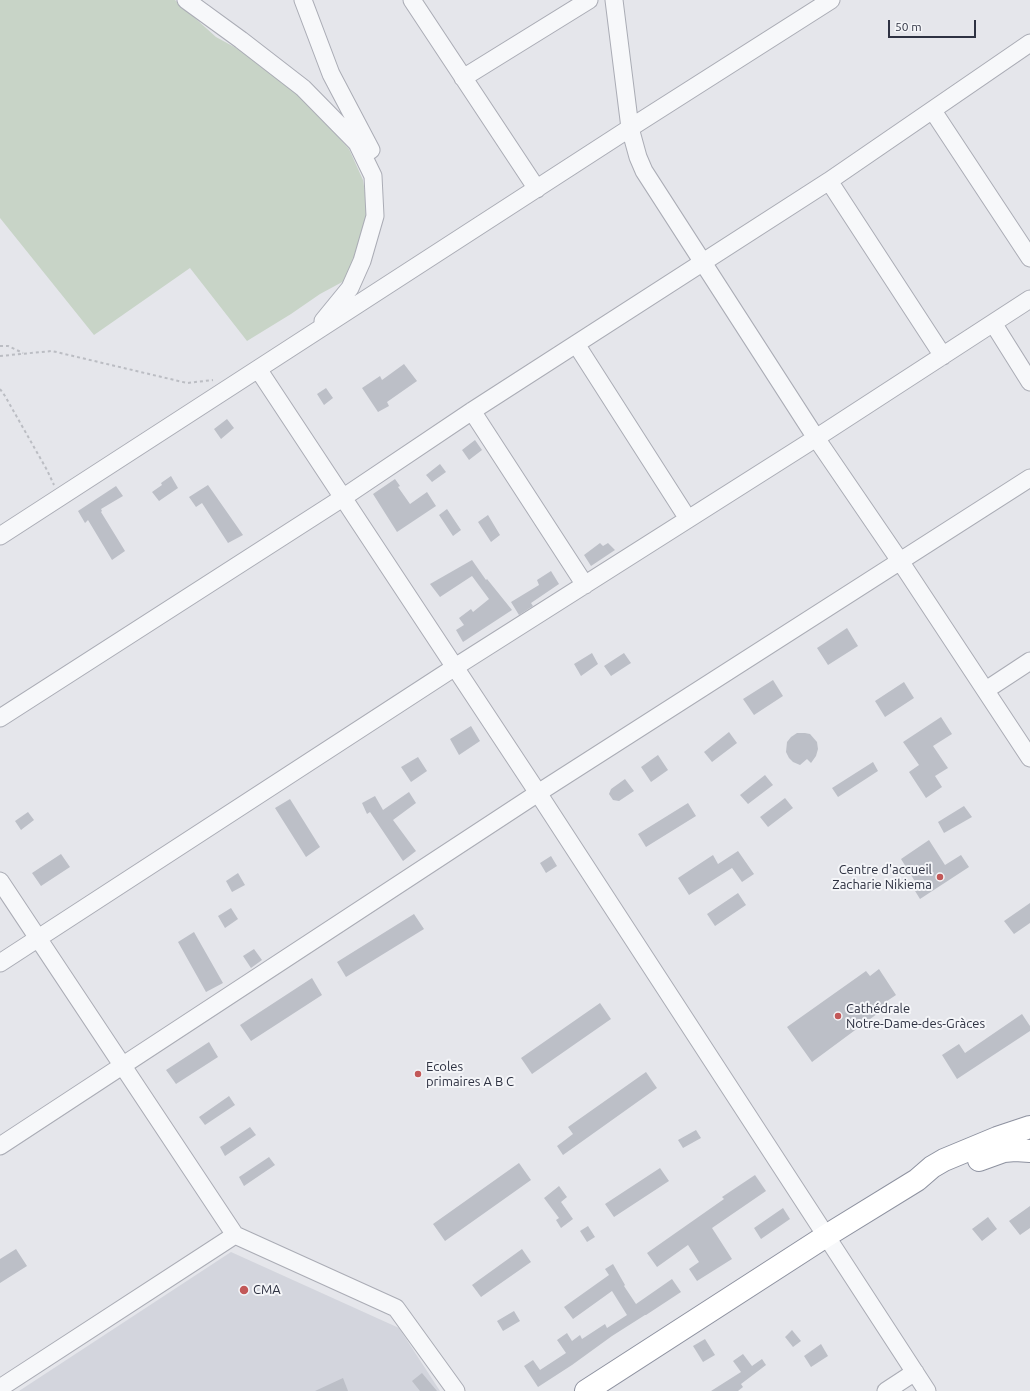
<!DOCTYPE html>
<meta charset="utf-8">
<style>
body{margin:0}
#map{position:relative;width:1030px;height:1391px;overflow:hidden;background:#e5e6eb;font-family:Ubuntu,sans-serif}
canvas{display:block}
.scale{position:absolute;left:888px;top:20px;width:88px;height:18px;box-sizing:border-box;border:2px solid #2e3242;border-top:0;padding-left:5px;font-size:12px;line-height:14px;white-space:nowrap;color:#2e3242;-webkit-text-stroke:3px #f4f5f8;paint-order:stroke}
</style>
<div id="map">
<canvas width="1030" height="1391"></canvas>
<div class="scale">50 m</div>
</div>
<script>
const c = document.querySelector('canvas').getContext('2d');
c.lineJoin = 'round';
function fill(path, color) {
  c.fillStyle = color;
  c.fill(path, 'evenodd');
}
function poly(rows) {
  const path = new Path2D();
  for (const r of rows) {
    path.moveTo(r[0], r[1]);
    for (let i = 2; i < r.length; i += 2) path.lineTo(r[i], r[i + 1]);
  }
  return path;
}
function stroke(path, color, width, dash) {
  c.strokeStyle = color;
  c.lineWidth = width;
  c.lineCap = dash ? 'butt' : 'round';
  c.setLineDash(dash || []);
  c.stroke(path);
}
function drawText(font, color, halo, rows, align = 'center') {
  c.font = font + ' Ubuntu,sans-serif';
  c.lineWidth = 4;
  c.setLineDash([]);
  c.textBaseline = 'middle';
  c.strokeStyle = halo;
  c.fillStyle = color;
  for (const [text, x, y, turn = 0] of rows) {
    c.save();
    c.translate(x, y);
    c.rotate((+turn || 0) * Math.PI / 180);
    c.textAlign = isNaN(turn) ? turn : align;
    if (halo) c.strokeText(text, 0, 0);
    c.fillText(text, 0, 0);
    c.restore();
  }
}
fill(poly([
 [231,1252,399,1328,440,1391,19,1391]
]), '#d3d5dd');
fill(poly([
 [0,0,175,0,216,37,280,72,349,149,363,180,366,199,367,224,362,251,346,280,320,294,291,314,247,341,190,268,94,335,0,218]
]), '#c8d4c7');
fill(poly([
 [404,364,417,381,387,402,389,406,378,412,362,388,380,376,382,380],
 [326,388,333,398,324,405,317,394],
 [227,419,234,428,221,439,214,429],
 [475,440,482,450,469,460,462,450],
 [440,464,446,472,432,482,426,475],
 [171,476,178,488,159,501,152,492,162,485,161,483],
 [395,479,400,486,398,487,410,504,427,492,436,506,397,532,373,494],
 [208,485,243,535,228,543,202,503,196,507,189,497],
 [116,486,123,496,101,509,102,511,101,512,125,551,112,560,88,520,85,523,78,511],
 [447,509,461,530,453,536,439,515],
 [488,515,500,535,491,542,478,522],
 [600,543,603,546,608,543,615,550,591,566,584,555],
 [472,560,486,580,487,579,512,610,463,642,456,630,464,625,459,618,471,609,473,612,489,599,472,576,440,597,430,584],
 [551,571,559,584,531,603,533,606,519,615,511,602,539,585,537,580],
 [847,628,858,646,828,665,817,648],
 [592,653,598,664,581,676,574,664],
 [624,653,631,663,611,676,604,666],
 [773,680,783,696,754,715,743,699],
 [904,682,914,698,885,717,875,701],
 [941,717,952,734,933,746,948,768,935,776,942,787,926,798,909,772,919,765,903,742],
 [471,726,480,741,459,755,450,739],
 [729,732,737,743,712,762,704,752],
 [797,733,805,733,810,734,817,742,818,749,816,756,811,763,807,759,800,765,793,762,789,758,786,752,787,742,791,737],
 [658,755,668,770,651,782,641,767],
 [418,757,427,771,411,782,401,767],
 [873,762,878,771,838,797,832,788],
 [765,775,773,785,748,804,740,795],
 [625,779,634,791,619,801,613,800,609,794,611,789],
 [409,792,416,803,393,820,416,851,403,861,370,812,367,814,362,803,375,796,383,810],
 [785,798,793,808,768,827,760,817],
 [290,799,320,847,306,857,275,808],
 [688,803,696,816,646,847,638,834],
 [964,806,972,817,944,833,938,822],
 [28,812,34,820,21,830,15,821],
 [929,840,945,865,961,855,969,867,920,899,912,886,916,883,901,859],
 [738,851,754,874,742,882,732,868,689,895,678,878,713,855,718,864],
 [61,854,70,867,41,886,32,873],
 [551,856,557,866,546,873,540,863],
 [238,873,245,885,232,892,226,881],
 [738,893,746,905,715,926,707,914],
 [1030,903,1030,923,1014,934,1004,921],
 [231,908,238,919,225,928,218,916],
 [414,914,424,929,346,977,337,962],
 [194,932,223,983,206,992,178,942],
 [254,949,262,960,251,968,243,956],
 [879,969,896,995,887,1001,889,1005,812,1062,787,1027,866,971,870,976],
 [312,978,322,995,251,1041,240,1025],
 [600,1003,611,1019,532,1074,521,1058],
 [1022,1014,1030,1026,1030,1031,957,1079,942,1055,959,1044,965,1053],
 [209,1042,218,1057,176,1084,166,1070],
 [646,1072,657,1088,563,1155,557,1146,573,1134,568,1127],
 [229,1096,235,1105,205,1125,199,1117],
 [250,1127,256,1135,225,1156,220,1147],
 [696,1130,701,1138,683,1148,678,1140],
 [269,1157,275,1165,244,1186,239,1177],
 [519,1163,531,1180,445,1241,433,1224],
 [660,1168,669,1181,614,1217,605,1204],
 [755,1175,766,1191,712,1228,732,1259,697,1281,689,1269,699,1262,688,1245,657,1267,647,1253,724,1199,722,1197],
 [559,1186,567,1197,561,1202,573,1219,561,1228,556,1220,559,1218,544,1198],
 [1030,1206,1030,1228,1020,1235,1009,1221],
 [783,1208,790,1219,761,1239,754,1228],
 [988,1217,997,1229,982,1241,972,1229],
 [588,1226,595,1237,587,1242,580,1231],
 [16,1249,27,1266,0,1283,0,1259],
 [522,1249,531,1262,481,1297,472,1285],
 [613,1264,625,1285,624,1286,636,1304,672,1279,681,1292,646,1315,645,1315,612,1336,572,1365,538,1387,524,1366,533,1360,540,1370,566,1353,557,1340,567,1333,572,1341,580,1335,582,1339,605,1324,607,1328,627,1315,612,1291,573,1319,564,1307,609,1275,605,1269],
 [514,1311,520,1321,503,1331,497,1321],
 [792,1330,801,1341,793,1347,785,1337],
 [705,1339,715,1355,703,1362,693,1346],
 [821,1344,828,1356,811,1367,804,1356],
 [743,1354,752,1366,762,1359,766,1365,741,1384,743,1387,738,1391,711,1391,741,1372,733,1361],
 [422,1373,437,1391,420,1391,412,1381],
 [343,1378,348,1391,315,1391]
]), '#bcbfc7');
const minor = poly([
 [186,0,241,40,303,88,357,143,373,176,375,216,362,261,350,288,323,321],
 [303,0,331,74,371,150],
 [412,0,537,189],
 [614,0,630,128,638,157,644,171,816,438,900,561,1030,758],
 [463,78,589,0],
 [933,111,1030,258],
 [829,181,943,356],
 [993,323,1030,382],
 [576,344,688,519],
 [258,369,538,793,927,1391],
 [472,411,585,585],
 [0,536,630,128,831,0],
 [986,690,1030,661],
 [0,718,344,497,472,411,829,181,1030,43],
 [0,881,235,1235,396,1308,456,1391],
 [0,963,455,667,816,438,1030,299],
 [0,1146,538,793,1030,478],
 [0,1388,235,1235],
 [886,1391,915,1372]
]);
const highway = poly([
 [979,1160,1004,1151,1015,1150,1030,1151],
 [586,1391,826,1236,917,1180,932,1167,944,1160,997,1138,1030,1127]
]);
stroke(minor, '#aaacb5', 19);
stroke(highway, '#8e92a0', 24);
stroke(poly([
 [0,346,8,346,23,353],
 [0,356,52,351,187,383,213,380],
 [0,389,5,396,47,470,54,485]
]), '#bbbdc3', 2, [3, 3]);
stroke(minor, '#f7f8fa', 17);
stroke(highway, '#fff', 22);
for (const [x, y, r, color] of [
 [940,877,4,"#c25858"],
 [838,1016,4,"#c25858"],
 [418,1074,4,"#c25858"],
 [244,1290,5,"#c25858"]
]) {
  const dot = new Path2D();
  dot.arc(x, y, r, 0, 2 * Math.PI);
  c.fillStyle = color;
  c.fill(dot);
  stroke(dot, '#f4f5f8', 1.5);
}
drawText('13px', '#2e3242', '#f4f5f8', [
 ["Centre d'accueil",932,870,"right"],
 ["Zacharie Nikiema",932,885,"right"],
 ["Cathédrale",846,1009],
 ["Notre-Dame-des-Gràces",846,1024],
 ["Ecoles",426,1067],
 ["primaires A B C",426,1082],
 ["CMA",253,1290]
], 'left');
</script>
